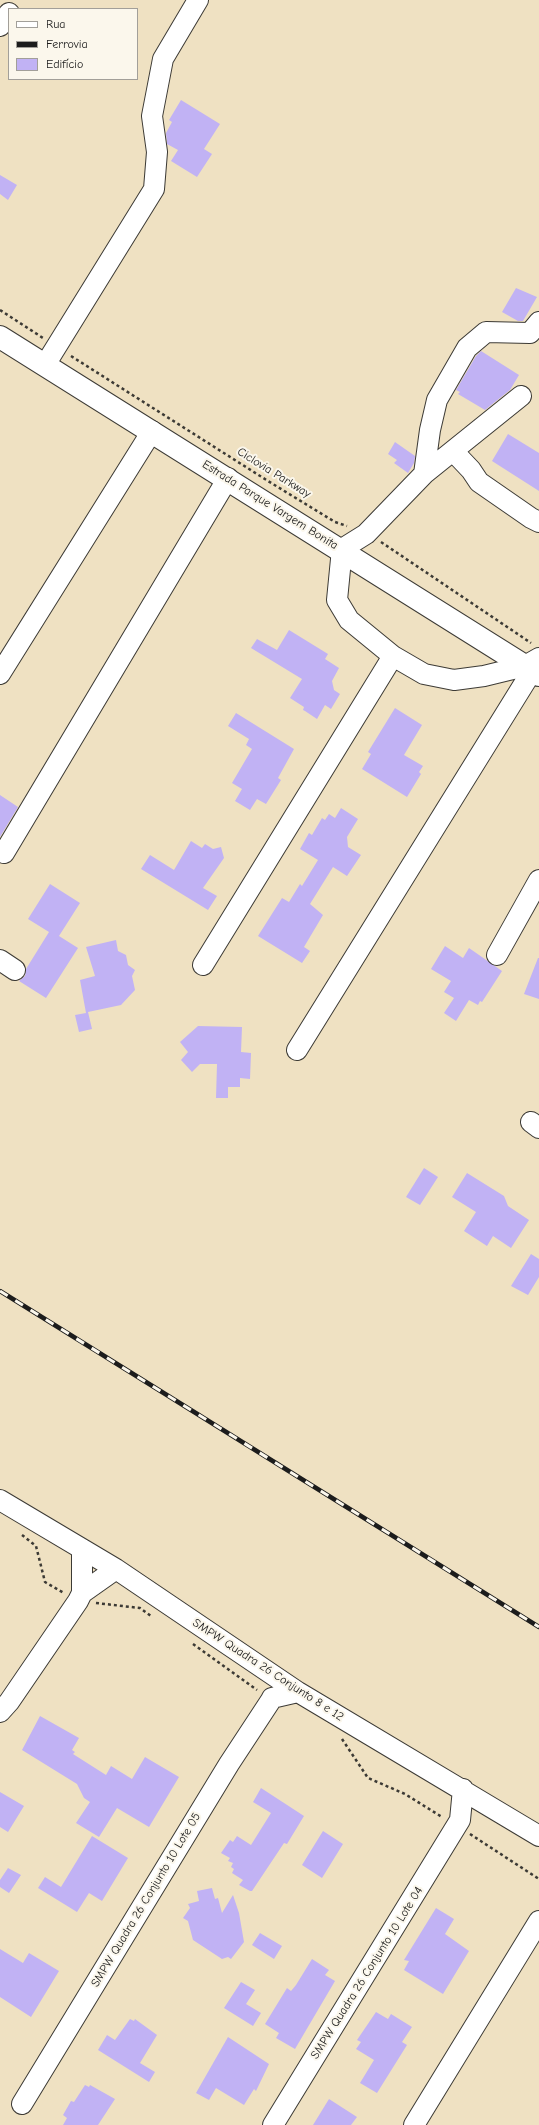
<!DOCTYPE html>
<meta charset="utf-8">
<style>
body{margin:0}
#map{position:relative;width:539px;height:2125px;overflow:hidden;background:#efe1c2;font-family:"Comic Neue",sans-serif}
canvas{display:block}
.legend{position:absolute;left:8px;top:8px;width:130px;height:72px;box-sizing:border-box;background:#fbf7ec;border:1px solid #a29f99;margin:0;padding:5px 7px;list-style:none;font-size:12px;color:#1c1c1c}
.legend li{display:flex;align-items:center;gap:8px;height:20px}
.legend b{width:20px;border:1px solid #a29f99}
</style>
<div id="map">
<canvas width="539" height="2125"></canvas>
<ul class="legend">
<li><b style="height:5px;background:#fff"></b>Rua</li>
<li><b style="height:5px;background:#1c1c1c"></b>Ferrovia</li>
<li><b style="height:11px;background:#c1b2f4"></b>Edifício</li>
</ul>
</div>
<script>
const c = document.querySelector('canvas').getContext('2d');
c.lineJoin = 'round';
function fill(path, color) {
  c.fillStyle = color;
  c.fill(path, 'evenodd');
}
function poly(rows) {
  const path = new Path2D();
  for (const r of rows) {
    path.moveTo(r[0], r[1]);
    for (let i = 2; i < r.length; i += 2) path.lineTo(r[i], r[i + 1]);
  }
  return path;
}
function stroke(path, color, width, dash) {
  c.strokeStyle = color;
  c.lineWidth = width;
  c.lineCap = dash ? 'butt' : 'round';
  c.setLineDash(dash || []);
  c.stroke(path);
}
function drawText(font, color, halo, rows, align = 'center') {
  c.font = font + ' "Comic Neue",sans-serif';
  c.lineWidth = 4;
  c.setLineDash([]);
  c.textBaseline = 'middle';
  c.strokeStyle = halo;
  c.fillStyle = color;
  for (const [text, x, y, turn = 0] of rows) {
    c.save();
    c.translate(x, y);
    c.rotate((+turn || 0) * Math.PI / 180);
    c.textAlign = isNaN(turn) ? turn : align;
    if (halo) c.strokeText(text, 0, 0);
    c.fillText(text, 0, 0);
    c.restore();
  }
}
fill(poly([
 [181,100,220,124,204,149,212,154,197,177,171,161,178,150,167,144,166,133,172,122,169,120],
 [0,175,17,185,8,200,0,194],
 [516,288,537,297,523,321,518,321,502,312],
 [481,351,519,375,510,390,485,410,458,394,460,392,456,390,476,356],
 [508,434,539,453,539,491,492,461],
 [395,442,415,456,414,463,408,473,394,463,397,460,388,454],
 [289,630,328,654,325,659,339,668,332,681,334,690,340,694,331,709,325,705,317,719,305,711,303,710,304,707,290,698,302,679,251,648,257,639,277,650],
 [395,708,422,725,404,755,423,766,419,772,421,774,407,797,362,769,371,754,368,752],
 [236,713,294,749,278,778,281,780,266,804,257,799,250,810,235,801,242,789,232,783,252,749,246,745,249,739,228,726],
 [0,795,18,807,0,837],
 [341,808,358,819,347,837,348,847,361,855,347,876,333,867,310,904,323,915,304,947,310,951,302,963,258,936,282,898,289,902,300,884,302,886,318,860,300,849,309,833,312,835,322,818,325,820,329,814,335,818],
 [191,841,202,848,205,844,213,849,221,847,224,858,203,888,217,896,208,910,141,869,150,855,174,870],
 [50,884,80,903,59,936,78,948,46,998,19,981,25,976,26,969,49,932,28,919],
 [116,940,118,951,126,955,128,965,135,970,132,976,135,990,121,1005,88,1012,92,1029,79,1032,75,1015,86,1013,80,980,95,976,86,947],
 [445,946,463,958,469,948,502,971,482,1002,480,1001,478,1005,469,1000,456,1021,444,1013,454,998,444,992,451,981,431,969],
 [538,958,539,958,539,999,524,994],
 [198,1026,242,1027,241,1052,251,1053,250,1079,240,1078,240,1087,228,1087,228,1098,216,1098,217,1064,200,1064,192,1072,181,1060,188,1052,180,1042],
 [424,1168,438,1177,420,1205,406,1197],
 [467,1173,504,1196,508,1206,529,1220,511,1248,493,1236,487,1246,464,1231,476,1212,452,1197],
 [531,1254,539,1259,539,1277,528,1295,511,1286],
 [40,1716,79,1738,72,1750,75,1752,73,1754,106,1775,111,1766,132,1779,145,1757,179,1777,149,1827,117,1808,99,1837,76,1823,90,1802,84,1798,77,1784,22,1750],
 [261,1788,304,1816,287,1844,284,1843,252,1891,250,1891,239,1885,243,1880,232,1873,234,1869,231,1867,233,1863,228,1861,230,1858,221,1853,230,1840,233,1842,237,1836,251,1845,271,1813,253,1802],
 [0,1792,24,1806,8,1832,0,1827],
 [323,1831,343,1844,322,1878,302,1865],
 [92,1836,128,1858,102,1901,89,1893,77,1912,38,1888,45,1877,61,1887],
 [8,1868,21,1875,9,1893,0,1887,0,1880],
 [212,1888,215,1899,218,1898,222,1913,233,1895,239,1913,244,1942,231,1959,228,1957,222,1959,193,1940,188,1921,183,1918,190,1908,188,1904,199,1901,197,1891],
 [436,1908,454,1919,445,1934,469,1951,443,1994,404,1970,409,1961,404,1960],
 [260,1933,282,1946,274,1959,252,1945],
 [0,1949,23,1963,29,1953,59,1971,31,2017,0,1997],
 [312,1959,329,1970,325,1975,335,1981,295,2049,276,2038,279,2033,265,2024,287,1988,291,1991,296,1985],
 [241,1982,255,1990,246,2004,261,2013,253,2026,224,2008],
 [376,2012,388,2019,391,2014,412,2027,402,2042,407,2045,377,2093,360,2083,374,2060,356,2049,361,2042,357,2040],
 [130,2019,134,2021,135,2019,157,2035,140,2063,155,2072,149,2082,98,2050,107,2035,115,2040],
 [228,2037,269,2064,256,2091,254,2089,244,2105,216,2088,209,2100,196,2093],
 [85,2085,89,2087,90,2085,115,2099,98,2125,63,2125,67,2118,63,2115,71,2101,74,2102],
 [329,2099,357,2117,351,2125,313,2125]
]), '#c1b2f4');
const minor = poly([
 [0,26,9,13],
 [45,365,154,189,157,152,152,116,163,59,198,0],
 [521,396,424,474,366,534,342,549,337,600,349,620,393,656,424,674,454,680,484,676,525,666,539,658],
 [453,451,471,470,479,482,531,518,539,522],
 [424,474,430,430,437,400,467,348,486,332,530,333,539,322],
 [0,674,152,431],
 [4,853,228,478],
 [497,955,539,880],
 [0,960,15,970],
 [203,965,393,656],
 [297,1050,532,671],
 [531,1122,539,1128],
 [0,1500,116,1569,298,1692,539,1836],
 [82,1593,116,1569],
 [0,1712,9,1702,78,1601,82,1593,82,1550],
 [22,2104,229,1764,271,1700,272,1698,298,1692],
 [273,2125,460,1820,463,1789],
 [414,2125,539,1921]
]);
const major = poly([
 [0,337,539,675]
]);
stroke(minor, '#3c3a35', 22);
stroke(major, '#3c3a35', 24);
stroke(poly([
 [0,310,43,338],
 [71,356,268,481,335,522,347,526],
 [381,542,531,643],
 [22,1535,36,1546,45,1582,64,1593],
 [96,1603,140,1608,151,1616],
 [193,1644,257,1690],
 [342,1739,368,1778,405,1794,442,1817],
 [470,1834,539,1879]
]), '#3c3a35', 2.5, [3, 3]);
stroke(minor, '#fff', 20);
stroke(major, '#fff', 22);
const rail = poly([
 [0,1291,539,1627]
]);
stroke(rail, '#1c1c1c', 4.5);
stroke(rail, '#fbf7ec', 3, [9]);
drawText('12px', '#1c1c1c', '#fbf7ec', [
 ["Ciclovia Parkway",274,473,32],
 ["Estrada Parque Vargem Bonita",270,505,32],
 ["SMPW Quadra 26 Conjunto 8 e 12",268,1670,33],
 ["SMPW Quadra 26 Conjunto 10 Lote 05",146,1900,-59],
 ["SMPW Quadra 26 Conjunto 10 Lote 04",367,1973,-58]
]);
</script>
